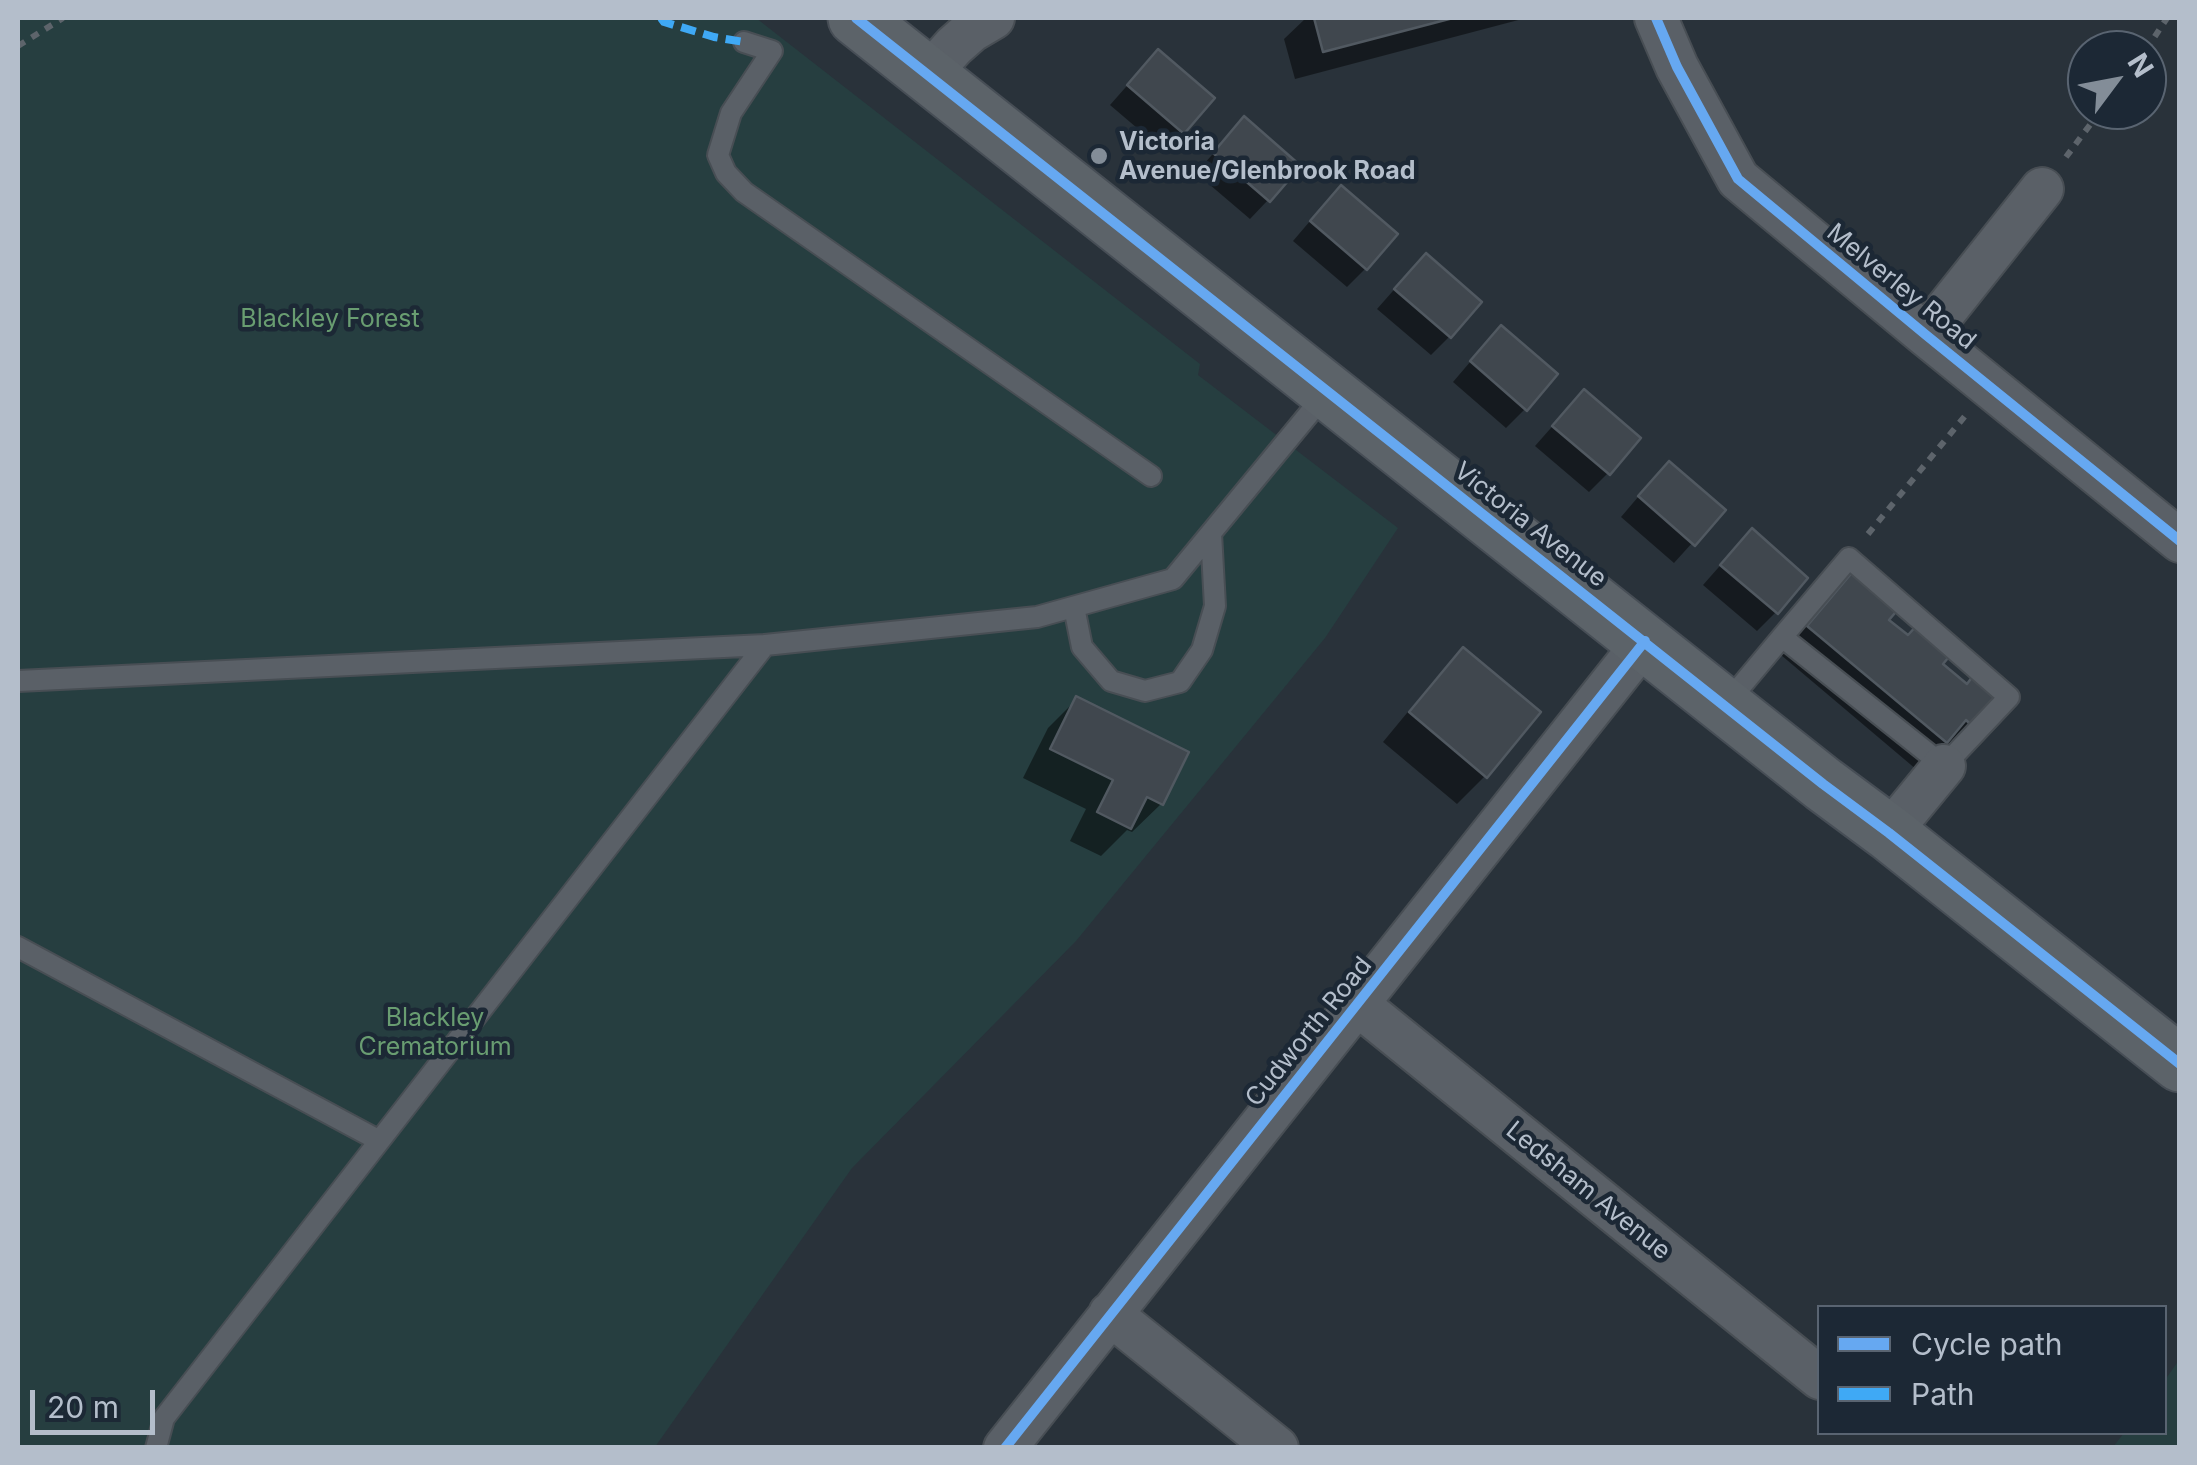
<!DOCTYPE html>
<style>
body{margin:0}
#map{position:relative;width:2197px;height:1465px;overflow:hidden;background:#29323a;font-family:Inter,sans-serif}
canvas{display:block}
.frame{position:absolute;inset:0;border:20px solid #b4becb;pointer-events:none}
.legend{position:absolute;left:1817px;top:1305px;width:350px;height:130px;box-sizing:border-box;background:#1c2835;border:2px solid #596471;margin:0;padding:12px 18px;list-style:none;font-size:30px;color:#b4becb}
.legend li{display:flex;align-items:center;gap:20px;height:50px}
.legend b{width:50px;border:2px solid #596471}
.north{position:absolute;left:2067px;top:30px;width:100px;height:100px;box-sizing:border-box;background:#1c2835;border:2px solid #596471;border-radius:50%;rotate:58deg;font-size:28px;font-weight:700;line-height:40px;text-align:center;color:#b4becb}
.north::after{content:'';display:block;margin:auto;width:35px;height:45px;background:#838d98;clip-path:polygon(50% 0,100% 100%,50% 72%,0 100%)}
.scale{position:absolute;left:30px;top:1390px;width:125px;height:45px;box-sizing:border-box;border:5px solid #b4becb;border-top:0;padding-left:12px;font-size:30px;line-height:35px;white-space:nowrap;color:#b4becb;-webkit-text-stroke:8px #1c2835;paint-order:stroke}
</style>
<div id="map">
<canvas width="2197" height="1465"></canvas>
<div class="frame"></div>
<ul class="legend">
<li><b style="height:12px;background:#66a8f1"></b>Cycle path</li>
<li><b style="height:12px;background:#3fa9f5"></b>Path</li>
</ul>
<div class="north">N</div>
<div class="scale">20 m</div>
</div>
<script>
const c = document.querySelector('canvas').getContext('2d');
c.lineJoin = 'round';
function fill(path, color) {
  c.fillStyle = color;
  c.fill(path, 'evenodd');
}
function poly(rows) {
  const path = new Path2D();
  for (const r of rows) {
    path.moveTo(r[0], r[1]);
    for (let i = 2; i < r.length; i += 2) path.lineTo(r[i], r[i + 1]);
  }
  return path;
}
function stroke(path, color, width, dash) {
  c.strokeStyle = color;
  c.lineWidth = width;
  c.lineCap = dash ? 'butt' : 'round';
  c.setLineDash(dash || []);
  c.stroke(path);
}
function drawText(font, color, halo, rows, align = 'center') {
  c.font = font + ' Inter,sans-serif';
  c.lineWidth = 9;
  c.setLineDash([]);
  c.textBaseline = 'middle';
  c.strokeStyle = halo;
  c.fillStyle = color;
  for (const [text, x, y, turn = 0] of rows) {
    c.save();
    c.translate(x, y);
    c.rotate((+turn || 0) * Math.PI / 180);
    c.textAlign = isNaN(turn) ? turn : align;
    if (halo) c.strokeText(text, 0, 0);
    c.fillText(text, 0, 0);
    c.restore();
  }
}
fill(poly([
 [18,18,756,18,1200,364,1198,375,1398,528,1325,638,1076,941,852,1168,655,1447,18,1447],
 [2179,1360,2179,1447,2113,1447,2124,1433,2164,1432,2165,1380]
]), '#263e40');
fill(poly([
 [1306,18,1526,18,1295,79,1284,39],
 [1140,71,1182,133,1164,151,1110,105],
 [1226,139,1268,200,1250,219,1196,173],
 [1322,207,1366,268,1347,287,1293,241],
 [1407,275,1450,336,1431,355,1377,309],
 [1482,348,1525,409,1506,428,1453,382],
 [1565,412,1608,473,1589,492,1535,446],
 [1650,483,1722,510,1674,563,1621,517],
 [1733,551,1776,612,1757,631,1703,585],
 [1855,573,1885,620,1966,686,1997,695,1943,753,1917,770,1781,655,1827,601],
 [1463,650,1485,776,1457,804,1383,742,1435,679],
 [1076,700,1185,753,1161,804,1132,832,1127,830,1101,856,1070,841,1086,809,1023,778,1048,728]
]), '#0007');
const building = poly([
 [1314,18,1453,18,1323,52,1314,18],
 [1158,49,1215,98,1184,134,1127,85,1158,49],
 [1244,116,1301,166,1270,202,1213,153,1244,116],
 [1341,185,1398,234,1367,270,1310,221,1341,185],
 [1426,253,1482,302,1451,338,1394,289,1426,253],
 [1501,325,1558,374,1527,411,1470,361,1501,325],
 [1584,389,1641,438,1610,475,1552,426,1584,389],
 [1669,461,1726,510,1695,546,1638,496,1669,461],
 [1752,528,1808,578,1778,614,1720,565,1752,528],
 [1855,569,1900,607,1889,620,1908,635,1919,623,1953,652,1943,664,1967,684,1975,673,2001,695,1973,727,1966,720,1947,743,1807,626,1855,569],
 [1463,647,1541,712,1487,778,1409,712,1463,647],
 [1076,696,1189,752,1163,805,1147,797,1131,829,1097,812,1113,780,1050,749,1076,696]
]);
fill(building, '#40474e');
stroke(building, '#515961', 2.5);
const lane = poly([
 [744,42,772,51,731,113,718,155,726,173,744,192,1151,476],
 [1074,607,1082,647,1111,681,1145,691,1180,682,1202,650,1215,606,1211,533],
 [18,681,765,645,1037,617,1173,579,1327,392],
 [1726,704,1782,637,1849,558,2009,697,1944,766,1782,637],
 [18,947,378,1140],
 [156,1448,164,1418,765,645]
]);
const street = poly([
 [1656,18,1677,67,1738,179,1926,335,2180,541],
 [928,75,954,46,971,31,993,18],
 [1926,335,2042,189],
 [1889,833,1944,766],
 [1357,1004,1820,1378],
 [1110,1314,1277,1448],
 [1005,1448,1645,641]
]);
const primary = poly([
 [856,18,1823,784,1889,833,2180,1064]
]);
stroke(lane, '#484e54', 24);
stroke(street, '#484e54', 46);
stroke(primary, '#474e56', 59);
stroke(poly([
 [18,46,63,18],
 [2146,50,2167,18],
 [2066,157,2101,110],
 [1868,534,1965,416]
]), '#5d646b', 6, [8, 8]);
stroke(lane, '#5a6067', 20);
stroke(street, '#5a6067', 42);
stroke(primary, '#5c6369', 55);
stroke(poly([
 [661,18,664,22,714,37,744,42]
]), '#3fa9f5', 8, [15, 8]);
stroke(poly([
 [856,18,1823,784,1889,833,2180,1064],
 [1656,18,1677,67,1738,179,1926,335,2180,541],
 [1005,1448,1645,641]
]), '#66a8f1', 10);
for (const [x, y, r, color] of [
 [1099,156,10,"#838d98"]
]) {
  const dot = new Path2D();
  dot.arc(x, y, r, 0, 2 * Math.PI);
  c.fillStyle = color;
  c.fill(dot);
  stroke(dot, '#1c2835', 4);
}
drawText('bold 25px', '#b4becb', '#1c2835', [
 ["Victoria",1119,142],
 ["Avenue/Glenbrook Road",1119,171]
], 'left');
drawText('25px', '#b4becb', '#1c2835', [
 ["Melverley Road",1901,287,39],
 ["Victoria Avenue",1530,525,38],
 ["Cudworth Road",1309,1032,-51],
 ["Ledsham Avenue",1588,1191,39]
]);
drawText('25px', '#699d71', '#1c2835', [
 ["Blackley Forest",330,319],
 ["Blackley",435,1018],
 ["Crematorium",435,1047]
]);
</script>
